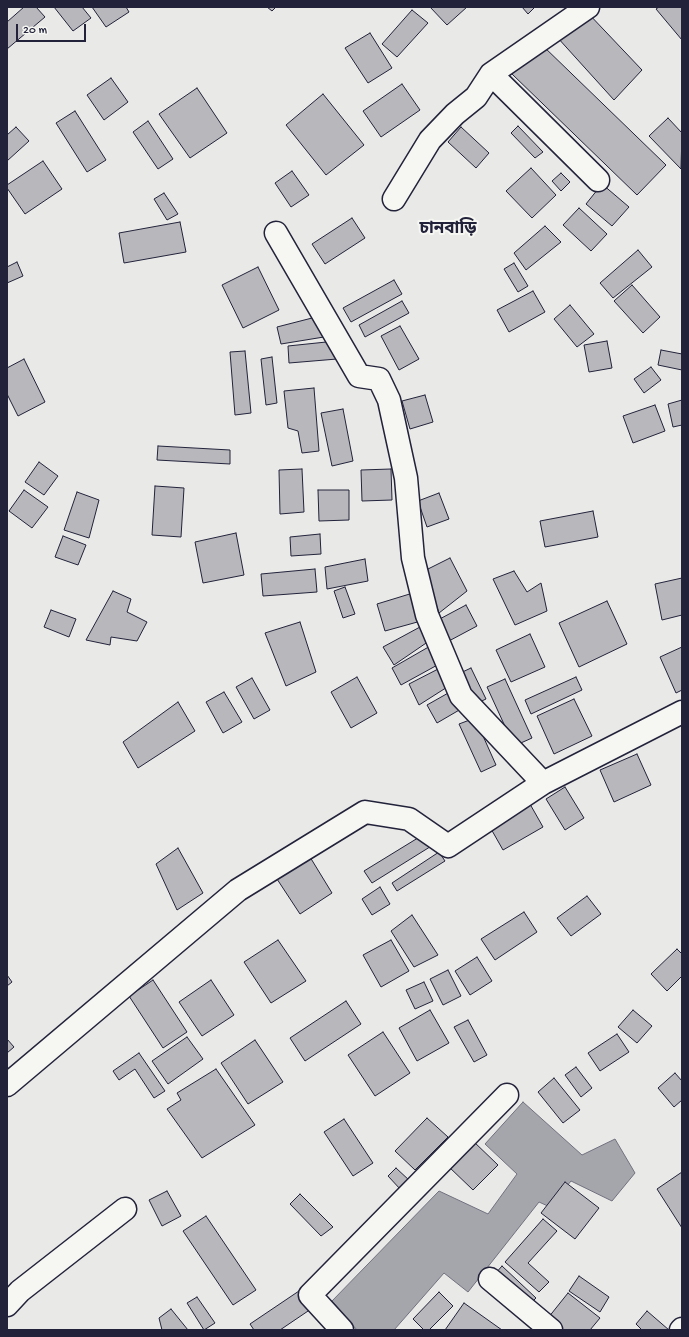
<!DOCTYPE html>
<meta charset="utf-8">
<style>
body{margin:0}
#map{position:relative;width:689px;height:1337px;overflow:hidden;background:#e9e9e7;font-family:"Gochi Hand",sans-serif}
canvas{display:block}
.frame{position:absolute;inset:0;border:8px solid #22223b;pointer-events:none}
.scale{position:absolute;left:16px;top:24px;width:70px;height:18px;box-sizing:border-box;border:2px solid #22223b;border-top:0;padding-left:5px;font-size:12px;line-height:14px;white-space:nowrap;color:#22223b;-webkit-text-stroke:3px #f6f6f2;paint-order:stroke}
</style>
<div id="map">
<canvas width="689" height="1337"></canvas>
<div class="frame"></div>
<div class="scale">20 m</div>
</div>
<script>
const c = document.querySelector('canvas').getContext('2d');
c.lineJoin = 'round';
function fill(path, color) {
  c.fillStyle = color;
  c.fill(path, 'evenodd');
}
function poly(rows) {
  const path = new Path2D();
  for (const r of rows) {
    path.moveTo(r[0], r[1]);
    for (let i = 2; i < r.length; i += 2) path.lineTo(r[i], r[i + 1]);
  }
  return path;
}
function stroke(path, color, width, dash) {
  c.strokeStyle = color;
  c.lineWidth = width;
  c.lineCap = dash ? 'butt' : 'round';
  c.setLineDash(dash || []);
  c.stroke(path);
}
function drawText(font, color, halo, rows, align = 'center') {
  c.font = font + ' "Gochi Hand","Noto Sans Bengali",sans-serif';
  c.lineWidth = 4;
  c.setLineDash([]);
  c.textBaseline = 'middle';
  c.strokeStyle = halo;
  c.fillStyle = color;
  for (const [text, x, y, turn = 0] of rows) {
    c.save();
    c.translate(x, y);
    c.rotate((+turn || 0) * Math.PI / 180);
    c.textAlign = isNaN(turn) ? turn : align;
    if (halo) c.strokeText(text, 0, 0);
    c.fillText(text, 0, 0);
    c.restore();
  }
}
const water = poly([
 [523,1102,582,1155,615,1139,635,1173,612,1201,571,1181,550,1207,539,1202,468,1292,444,1273,394,1330,357,1330,332,1301,439,1191,488,1214,517,1174,485,1144,523,1102]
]);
fill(water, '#a5a5ac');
stroke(water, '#71717f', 1);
const building = poly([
 [24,7,36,7,45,17,7,49,7,22,24,7],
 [54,7,82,7,91,18,73,31,54,7],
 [92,7,126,7,129,12,106,27,92,7],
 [267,7,276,7,272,11,267,7],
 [430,7,467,7,447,25,430,7],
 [522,7,535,7,528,14,522,7],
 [659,7,682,7,682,40,656,9,659,7],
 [412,10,428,23,397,57,382,44,412,10],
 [586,11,642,70,614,100,557,37,586,11],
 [370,33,392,68,368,83,345,48,370,33],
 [541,44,666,165,637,195,512,74,541,44],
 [111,78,128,102,104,120,87,95,111,78],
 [402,84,420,110,381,137,363,111,402,84],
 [197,88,227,133,190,158,159,114,197,88],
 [323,94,364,145,326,175,286,125,323,94],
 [75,111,106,160,87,172,56,123,75,111],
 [668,118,682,133,681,169,649,136,668,118],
 [148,121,173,159,158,169,133,132,148,121],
 [518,126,543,152,535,158,511,133,518,126],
 [16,127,29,141,7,161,7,135,16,127],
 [461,127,489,153,476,168,448,142,461,127],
 [43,161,62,189,25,214,7,188,7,185,43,161],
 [531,168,556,195,532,218,506,191,531,168],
 [292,171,309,195,291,207,275,183,292,171],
 [561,173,570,182,561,191,552,181,561,173],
 [602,184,629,207,612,226,586,204,602,184],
 [164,193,178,214,167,220,154,199,164,193],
 [579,208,607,234,591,251,563,225,579,208],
 [352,218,365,238,325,264,312,244,352,218],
 [180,222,186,252,124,263,119,233,180,222],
 [545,226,561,242,526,270,514,253,545,226],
 [638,250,652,267,613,298,600,283,638,250],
 [17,262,23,276,7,283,7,267,17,262],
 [514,263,528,286,518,292,504,269,514,263],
 [258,267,279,310,243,328,222,285,258,267],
 [394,280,402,294,351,322,343,308,394,280],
 [632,285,660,317,643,333,614,301,632,285],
 [533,291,545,312,509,332,497,310,533,291],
 [402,301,409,313,365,337,359,325,402,301],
 [570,305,594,334,577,347,554,319,570,305],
 [316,317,330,336,281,344,277,327,316,317],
 [400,326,419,359,399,370,381,336,400,326],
 [336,341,337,359,289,363,288,346,336,341],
 [607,341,612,368,589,372,584,345,607,341],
 [661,350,682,354,682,370,658,365,661,350],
 [245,351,251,413,235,415,230,352,245,351],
 [272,357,277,403,266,405,261,359,272,357],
 [24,359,45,402,18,416,7,394,7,368,24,359],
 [651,367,661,380,644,393,634,379,651,367],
 [314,388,319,451,302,453,298,431,288,428,284,391,314,388],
 [425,395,433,422,410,429,402,401,425,395],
 [682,400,682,425,673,427,668,404,682,400],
 [655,405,665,431,633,443,623,416,655,405],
 [343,409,353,461,332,466,321,413,343,409],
 [158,446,230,450,230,464,157,460,158,446],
 [39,462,58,476,44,495,25,482,39,462],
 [302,469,304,512,280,514,279,470,302,469],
 [391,469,392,500,362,501,361,470,391,469],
 [155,486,184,488,181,537,152,535,155,486],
 [24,490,48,507,32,528,9,511,24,490],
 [318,490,349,490,349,520,319,521,318,490],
 [77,492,99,500,89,538,64,530,77,492],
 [439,493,449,519,427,527,418,501,439,493],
 [593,511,598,537,545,547,540,521,593,511],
 [236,533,244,575,203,583,195,542,236,533],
 [320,534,321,554,291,556,290,537,320,534],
 [63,536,86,545,78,565,55,557,63,536],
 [450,558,467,591,439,613,424,571,450,558],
 [365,559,368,581,327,589,325,567,365,559],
 [315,569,317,592,263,596,261,574,315,569],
 [514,571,527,592,541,583,547,611,515,625,493,579,514,571],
 [682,578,682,615,662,620,655,584,682,578],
 [345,587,355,614,343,618,334,591,345,587],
 [113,591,131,599,127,612,147,622,137,641,111,637,110,645,86,640,113,591],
 [413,593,421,621,385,631,377,604,413,593],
 [607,601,627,644,579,667,559,623,607,601],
 [466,605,477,626,447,642,436,621,466,605],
 [51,610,76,619,69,637,44,627,51,610],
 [300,622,316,672,286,686,265,633,300,622],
 [420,627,432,639,394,665,383,647,420,627],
 [530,634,545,667,511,682,496,650,530,634],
 [432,645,441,663,401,685,392,668,432,645],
 [682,647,682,690,676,693,660,657,682,647],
 [442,667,452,684,419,705,409,684,442,667],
 [471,668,486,699,471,706,456,675,471,668],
 [357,677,377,713,351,728,331,692,357,677],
 [576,677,582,690,531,714,525,700,576,677],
 [252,678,270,710,254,719,236,687,252,678],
 [505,679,532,738,514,746,487,687,505,679],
 [224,692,242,722,223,733,206,702,224,692],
 [450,692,461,709,437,723,427,705,450,692],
 [574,699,592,736,554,754,537,716,574,699],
 [178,702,195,731,138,768,123,742,178,702],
 [475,718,496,765,481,772,459,724,475,718],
 [637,754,651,785,614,802,600,770,637,754],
 [565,787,584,818,565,830,546,799,565,787],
 [526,797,543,827,503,850,486,820,526,797],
 [426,833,433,845,372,883,364,871,426,833],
 [178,848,203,893,177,910,156,864,178,848],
 [439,852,445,861,397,891,392,883,439,852],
 [310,857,332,893,300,914,277,879,310,857],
 [380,887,390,904,372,915,362,899,380,887],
 [587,896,601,914,571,936,557,918,587,896],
 [524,912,537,932,495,960,481,939,524,912],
 [412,915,438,955,414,967,391,931,412,915],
 [278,940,306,981,271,1003,244,962,278,940],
 [391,940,409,971,381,987,363,955,391,940],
 [677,949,682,954,682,976,667,991,651,974,677,949],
 [477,957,492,981,470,995,455,971,477,957],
 [448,970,461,996,443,1005,430,979,448,970],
 [7,975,12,982,7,986,7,975],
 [153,980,187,1032,163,1048,129,996,153,980],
 [211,980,234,1015,202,1036,179,1002,211,980],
 [424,982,433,1001,415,1009,406,990,424,982],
 [346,1001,361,1024,305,1061,290,1038,346,1001],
 [430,1010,449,1043,417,1061,399,1028,430,1010],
 [633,1010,652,1026,637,1043,618,1027,633,1010],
 [468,1020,487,1055,474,1062,454,1027,468,1020],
 [383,1032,410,1073,375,1096,348,1055,383,1032],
 [617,1034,629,1052,600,1071,588,1053,617,1034],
 [187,1037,203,1059,168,1084,152,1061,187,1037],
 [7,1039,14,1047,7,1053,7,1039],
 [255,1040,283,1082,248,1104,221,1063,255,1040],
 [139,1053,165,1091,154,1098,135,1069,119,1080,113,1071,139,1053],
 [576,1067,592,1088,581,1097,565,1075,576,1067],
 [216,1069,255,1125,202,1158,167,1109,181,1100,177,1093,216,1069],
 [675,1073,682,1081,682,1100,674,1107,658,1088,675,1073],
 [554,1078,580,1110,563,1123,538,1092,554,1078],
 [427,1118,448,1137,415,1170,395,1151,427,1118],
 [344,1119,373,1163,353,1176,324,1132,344,1119],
 [472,1140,498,1165,473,1190,448,1166,472,1140],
 [396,1168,410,1181,401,1190,388,1176,396,1168],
 [682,1172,682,1228,657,1189,682,1172],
 [565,1182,599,1208,575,1239,541,1213,565,1182],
 [167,1191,181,1216,162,1226,149,1200,167,1191],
 [300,1194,333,1227,321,1236,290,1204,300,1194],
 [206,1216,256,1290,233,1305,183,1231,206,1216],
 [543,1219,557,1231,528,1263,549,1282,539,1292,505,1262,543,1219],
 [502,1266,536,1298,529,1305,495,1274,502,1266],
 [579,1276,609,1297,600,1312,569,1291,579,1276],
 [299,1291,311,1309,280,1330,254,1330,250,1324,299,1291],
 [439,1292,453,1306,429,1330,424,1330,413,1319,439,1292],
 [568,1293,600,1318,590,1330,563,1330,548,1318,568,1293],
 [197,1297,215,1323,204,1330,187,1303,197,1297],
 [464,1303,502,1330,445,1330,464,1303],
 [171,1309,188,1330,162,1330,159,1318,171,1309],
 [647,1311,669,1330,642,1330,636,1324,647,1311]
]);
fill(building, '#b8b8bc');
stroke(building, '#22223b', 1);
const minor = poly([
 [588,7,491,74,598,180],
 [394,199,430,140,455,114,476,97,491,74],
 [276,233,359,376,379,379,389,400,406,478,413,558,427,615,461,696,543,783],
 [7,1085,238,890,365,812,409,819,448,846,543,783,682,712],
 [490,1279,551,1330],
 [7,1305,20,1291,125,1209],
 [342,1330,310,1295,507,1095],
 [681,1330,682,1329]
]);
stroke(minor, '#22223b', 25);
stroke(minor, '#f6f6f2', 22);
drawText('bold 17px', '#22223b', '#f6f6f2', [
 ["চানবাড়ি",448,230]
]);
</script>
